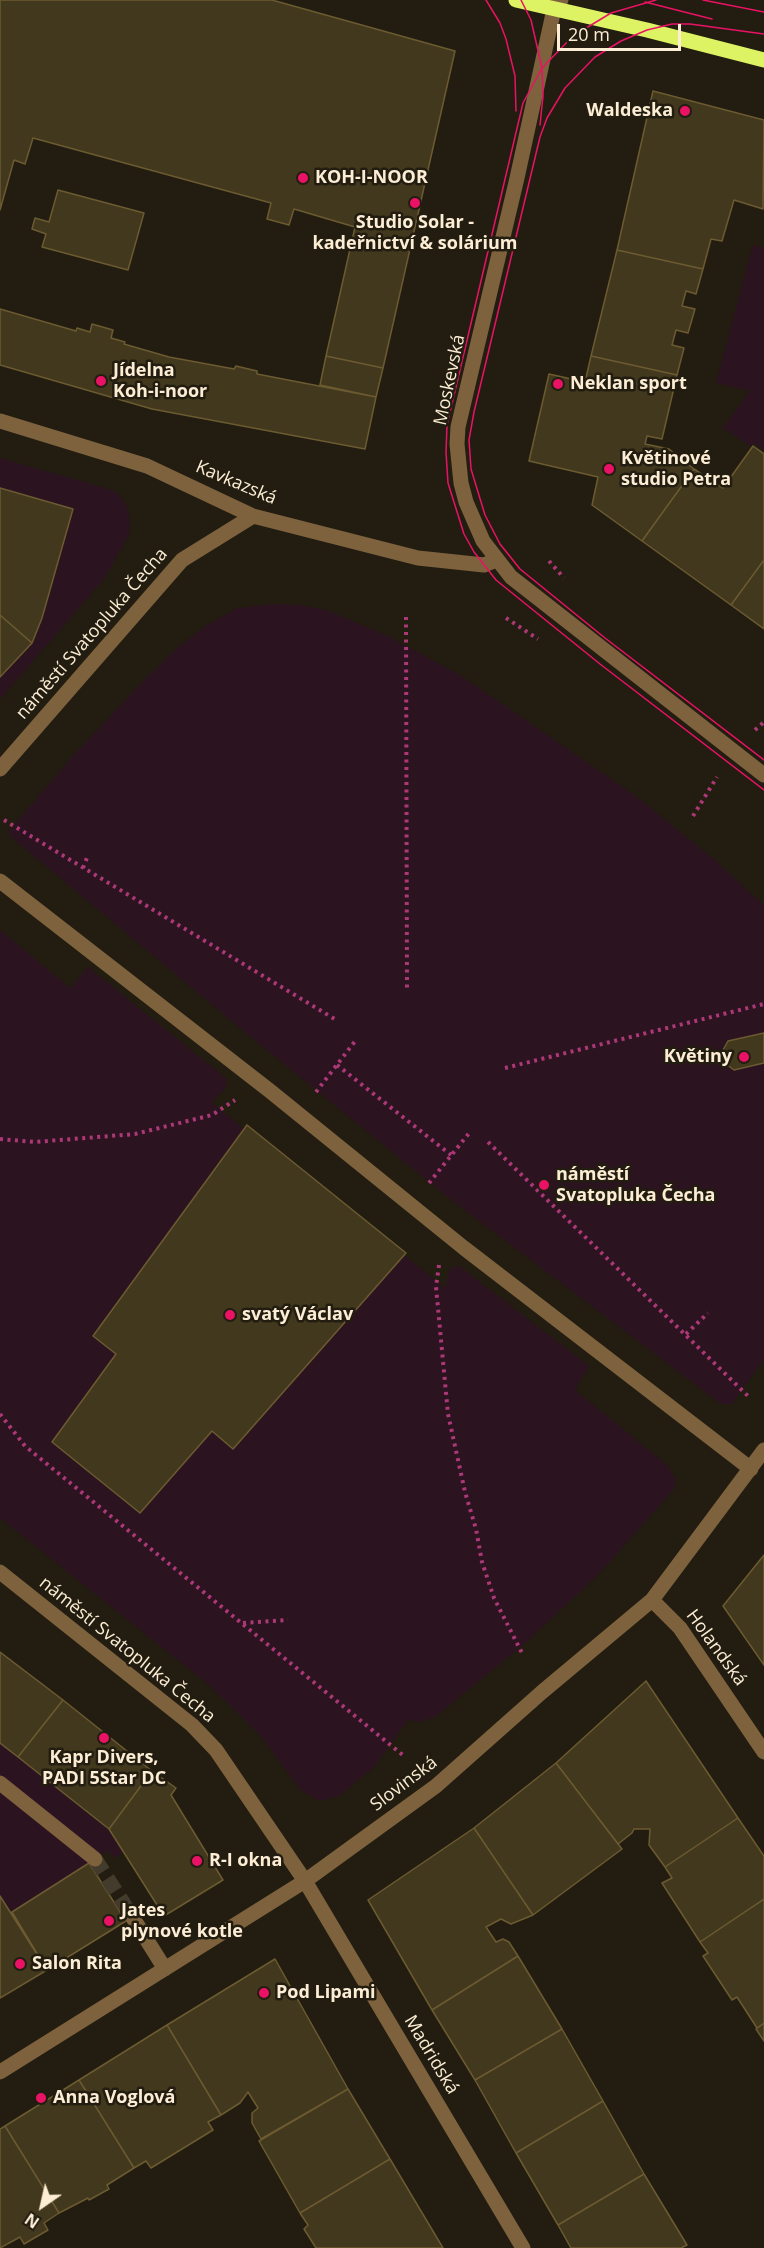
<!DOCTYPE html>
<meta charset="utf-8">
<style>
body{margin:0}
#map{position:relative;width:764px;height:2248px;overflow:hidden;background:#221d10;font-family:"Open Sans",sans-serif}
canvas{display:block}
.north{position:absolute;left:12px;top:2176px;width:60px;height:60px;-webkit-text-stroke:4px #221d10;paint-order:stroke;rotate:214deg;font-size:16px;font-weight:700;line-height:24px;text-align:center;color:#fcedd4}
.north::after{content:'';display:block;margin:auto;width:21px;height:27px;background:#fcedd4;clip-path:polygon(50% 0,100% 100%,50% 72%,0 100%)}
.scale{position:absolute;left:557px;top:24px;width:124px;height:27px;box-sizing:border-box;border:3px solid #fcedd4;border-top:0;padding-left:8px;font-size:18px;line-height:21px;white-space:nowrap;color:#fcedd4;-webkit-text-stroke:4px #221d10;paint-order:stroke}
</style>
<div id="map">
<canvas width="764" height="2248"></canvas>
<div class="north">N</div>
<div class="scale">20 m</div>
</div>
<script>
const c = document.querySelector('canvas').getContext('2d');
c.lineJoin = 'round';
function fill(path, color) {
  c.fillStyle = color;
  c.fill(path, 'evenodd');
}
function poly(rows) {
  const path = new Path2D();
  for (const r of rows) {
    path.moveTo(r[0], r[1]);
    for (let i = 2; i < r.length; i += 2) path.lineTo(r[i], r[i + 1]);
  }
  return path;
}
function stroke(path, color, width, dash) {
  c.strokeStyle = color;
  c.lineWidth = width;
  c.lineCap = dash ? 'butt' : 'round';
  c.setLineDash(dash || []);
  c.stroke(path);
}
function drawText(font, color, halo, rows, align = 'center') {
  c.font = font + ' "Open Sans",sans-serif';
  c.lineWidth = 5;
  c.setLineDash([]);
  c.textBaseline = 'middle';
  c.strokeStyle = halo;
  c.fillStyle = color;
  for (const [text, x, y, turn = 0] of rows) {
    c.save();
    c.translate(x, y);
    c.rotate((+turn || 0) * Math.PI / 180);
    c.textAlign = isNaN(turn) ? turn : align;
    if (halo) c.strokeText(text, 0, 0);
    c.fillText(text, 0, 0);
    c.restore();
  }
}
fill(poly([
 [753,245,764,248,764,451,756,443,752,447,723,428,750,391,716,383],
 [0,458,112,490,118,494,127,506,130,523,129,534,104,579,0,699,0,677,32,643,42,618,72,509,0,488],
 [274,604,300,605,329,611,388,636,463,677,633,794,715,860,764,906,764,1033,728,1041,723,1050,726,1064,734,1070,764,1063,764,1359,732,1404,721,1404,445,1195,241,1029,10,836,8,832,71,758,147,677,174,651,204,627,237,608],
 [0,930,70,988,88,967,227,1079,225,1089,211,1102,244,1129,93,1336,116,1354,52,1442,140,1513,212,1431,234,1448,404,1255,445,1288,450,1268,459,1266,589,1366,575,1390,667,1465,675,1477,674,1489,599,1574,524,1644,435,1717,421,1722,408,1720,374,1767,339,1796,319,1801,301,1790,259,1734,233,1708,204,1681,0,1518],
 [0,1743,109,1829,124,1852,115,1858,109,1851,106,1852,12,1912,0,1896]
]), '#2c1320');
const building = poly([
 [0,0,272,0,455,51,383,368,326,356,355,227,294,209,289,225,267,219,271,203,33,138,25,164,14,160,0,210,0,0],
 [653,91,764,120,763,209,734,200,722,241,711,239,703,269,617,250,653,91],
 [58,190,144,213,128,270,42,247,46,234,32,229,35,218,49,222,58,190],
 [617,250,703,269,696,294,686,291,682,306,695,309,688,333,676,330,672,345,684,348,677,375,591,356,617,250],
 [0,309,76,331,77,328,90,332,92,324,113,330,111,338,125,342,124,344,169,357,234,369,236,366,257,371,257,374,376,397,365,449,152,409,0,365,0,309],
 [326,356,383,368,376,397,320,385,326,356],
 [591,356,677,375,662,439,647,436,645,444,669,449,694,469,642,541,592,505,598,477,529,461,549,374,585,382,591,356],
 [753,446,764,454,764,560,731,605,642,541,694,469,723,488,753,446],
 [0,488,73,509,42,618,32,643,0,615,0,488],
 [764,560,764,629,731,605,764,560],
 [0,615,32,643,0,677,0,615],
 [764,1033,764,1063,734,1070,726,1064,723,1050,728,1041,764,1033],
 [247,1125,406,1253,233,1449,212,1431,140,1513,52,1442,116,1354,93,1336,247,1125],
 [764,1555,764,1665,723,1606,764,1555],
 [0,1652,63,1700,18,1757,0,1743,0,1652],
 [646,1681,738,1818,665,1867,649,1845,650,1829,634,1829,632,1833,618,1844,556,1763,646,1681],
 [63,1700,152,1771,109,1829,18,1757,63,1700],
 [556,1763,622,1849,533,1915,474,1828,556,1763],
 [152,1771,176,1788,171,1795,223,1880,164,1916,109,1829,152,1771],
 [738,1818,764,1856,764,1899,700,1942,662,1883,672,1878,665,1867,738,1818],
 [474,1828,533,1915,511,1924,501,1919,486,1927,496,1942,503,1939,509,1942,518,1956,432,2010,368,1900,474,1828],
 [89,1863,126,1921,47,1970,12,1912,89,1863],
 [0,1896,47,1970,0,1998,0,1896],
 [764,1899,764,2023,757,2028,737,1997,732,2000,703,1956,708,1953,700,1942,764,1899],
 [518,1956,562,2029,475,2080,432,2010,518,1956],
 [275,1959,348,2089,261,2139,252,2123,252,2113,258,2108,248,2092,240,2103,221,2115,167,2025,275,1959],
 [764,2023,764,2041,756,2029,764,2023],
 [167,2025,221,2115,208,2122,213,2130,151,2168,146,2161,134,2168,79,2080,167,2025],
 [562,2029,603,2101,516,2153,475,2080,562,2029],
 [79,2080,134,2168,107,2185,109,2189,89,2200,88,2198,59,2213,5,2126,79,2080],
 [348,2089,390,2159,300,2213,259,2141,348,2089],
 [603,2101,644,2174,558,2225,516,2153,603,2101],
 [5,2126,59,2213,44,2223,48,2230,24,2244,20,2237,0,2248,0,2129,5,2126],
 [390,2159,443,2248,316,2248,304,2229,308,2225,300,2213,390,2159],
 [644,2174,687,2245,681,2248,571,2248,558,2225,644,2174]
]);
fill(building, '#42381d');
stroke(building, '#6c5b31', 1.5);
stroke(poly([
 [95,1859,133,1918]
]), '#433c2d', 15, [15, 8]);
stroke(poly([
 [549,561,564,578],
 [406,617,407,991],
 [506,618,538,639],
 [755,730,764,722],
 [693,816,717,777],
 [4,820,338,1021],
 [83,868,88,855],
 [337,1065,451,1155],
 [505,1068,764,1004],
 [316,1092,356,1040],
 [0,1139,35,1142,135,1134,212,1115,235,1100],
 [488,1142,750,1398],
 [429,1183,470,1132],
 [439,1265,436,1287,448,1414,465,1492,476,1529,482,1562,494,1598,522,1653],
 [686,1334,708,1313],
 [0,1414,25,1446,404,1756],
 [243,1623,288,1620]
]), '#ac3877', 4, [3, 4.5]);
stroke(poly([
 [561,0,554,9,517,178,458,427,457,444,461,483,466,502,483,541,511,577,764,775],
 [0,421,147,466,253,516,418,558,484,565,496,560],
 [0,769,182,560,253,516],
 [0,881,270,1091,464,1248,751,1469],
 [0,1572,192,1725,216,1750,305,1881,523,2248],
 [652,1600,680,1628,764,1752],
 [0,1783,95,1859],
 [133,1918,165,1969],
 [0,2072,305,1881,436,1786,542,1692,652,1600,764,1450]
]), '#7e623e', 15);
stroke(poly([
 [516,0,647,30,764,60]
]), '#def364', 15);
stroke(poly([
 [486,0,500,23,506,39,515,76,516,111],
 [521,0,531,20,542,68,543,96,540,125],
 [656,0,611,13,573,36,542,68,523,103,447,425,446,452,448,483,464,534,474,552,496,580,600,664,764,790],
 [703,0,764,12],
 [645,2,712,19],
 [764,34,690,24,672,24,647,30,621,41,595,57,565,88,547,118,540,137,474,412,469,440,471,469,485,515,500,544,520,569,605,638,764,760]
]), '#ea1264', 1.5);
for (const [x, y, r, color] of [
 [685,111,6,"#ea1264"],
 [303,178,6,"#ea1264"],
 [415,203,6,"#ea1264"],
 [101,381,6,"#ea1264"],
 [558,384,6,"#ea1264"],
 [609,469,6,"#ea1264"],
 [744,1057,6,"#ea1264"],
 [544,1185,6,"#ea1264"],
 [230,1315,6,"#ea1264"],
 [104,1738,6,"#ea1264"],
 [197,1861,6,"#ea1264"],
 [109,1921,6,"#ea1264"],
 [20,1964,6,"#ea1264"],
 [264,1993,6,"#ea1264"],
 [41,2098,6,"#ea1264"]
]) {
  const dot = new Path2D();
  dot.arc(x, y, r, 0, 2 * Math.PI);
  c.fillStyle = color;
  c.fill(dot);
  stroke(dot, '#221d10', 2);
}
drawText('bold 18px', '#fcedd4', '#221d10', [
 ["Waldeska",673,111,"right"],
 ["KOH-I-NOOR",315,178],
 ["Studio Solar -",415,223,"center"],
 ["kadeřnictví & solárium",415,244,"center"],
 ["Jídelna",113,371],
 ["Koh-i-noor",113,392],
 ["Neklan sport",570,384],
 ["Květinové",621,459],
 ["studio Petra",621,480],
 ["Květiny",732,1057,"right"],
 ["náměstí",556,1175],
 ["Svatopluka Čecha",556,1196],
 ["svatý Václav",242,1315],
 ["Kapr Divers,",104,1758,"center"],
 ["PADI 5Star DC",104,1779,"center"],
 ["R-I okna",209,1861],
 ["Jates",121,1911],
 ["plynové kotle",121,1932],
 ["Salon Rita",32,1964],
 ["Pod Lipami",276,1993],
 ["Anna Voglová",53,2098]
], 'left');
drawText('18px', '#fcedd4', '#221d10', [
 ["Moskevská",450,380,-78],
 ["Kavkazská",236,483,23],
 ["náměstí Svatopluka Čecha",92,634,-49],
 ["Holandská",716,1648,54],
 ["náměstí Svatopluka Čecha",127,1650,39],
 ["Slovinská",404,1784,-37],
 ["Madridská",431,2055,59]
]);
</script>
